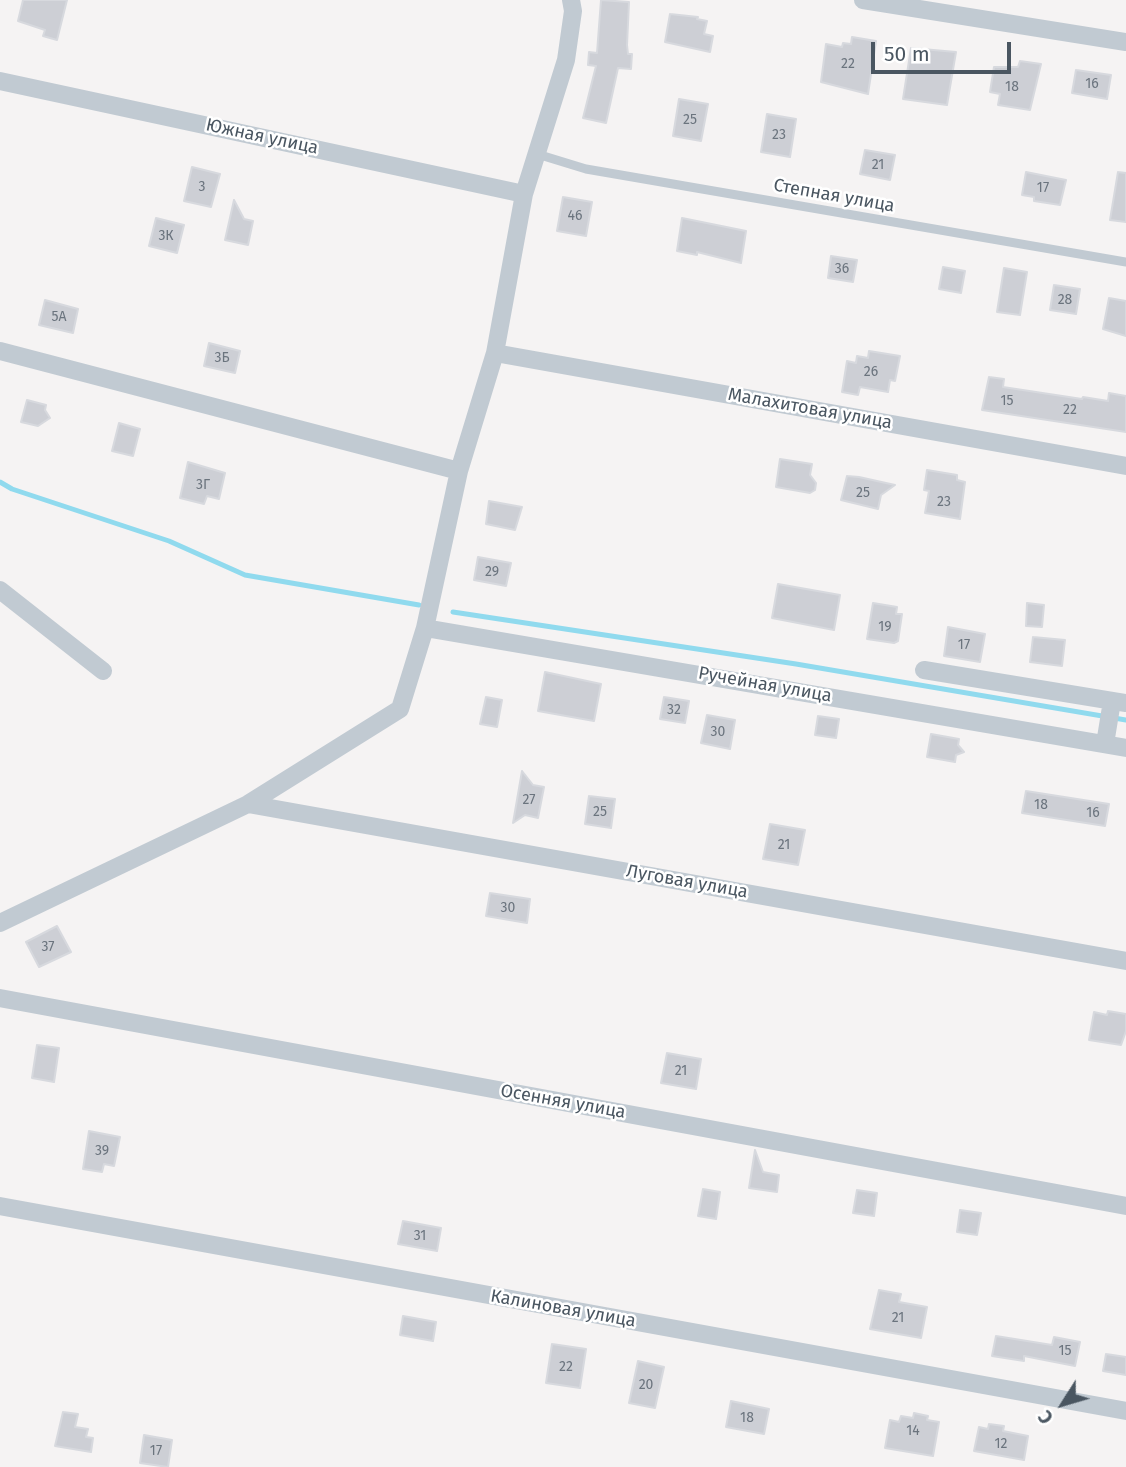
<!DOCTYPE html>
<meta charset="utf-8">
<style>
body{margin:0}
#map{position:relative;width:1126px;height:1467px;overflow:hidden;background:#f5f3f3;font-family:"Fira Sans",sans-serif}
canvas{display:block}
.north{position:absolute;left:1028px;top:1369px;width:70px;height:70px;-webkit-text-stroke:5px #fff;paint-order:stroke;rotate:233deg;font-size:19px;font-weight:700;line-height:28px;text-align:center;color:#4a5661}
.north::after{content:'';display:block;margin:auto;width:24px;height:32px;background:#4a5661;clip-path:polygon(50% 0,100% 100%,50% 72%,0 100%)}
.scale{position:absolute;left:871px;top:42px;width:140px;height:32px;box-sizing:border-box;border:4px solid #4a5661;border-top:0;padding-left:9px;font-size:21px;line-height:24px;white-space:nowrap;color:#4a5661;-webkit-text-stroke:5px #fff;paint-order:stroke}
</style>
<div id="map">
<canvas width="1126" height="1467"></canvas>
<div class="north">С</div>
<div class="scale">50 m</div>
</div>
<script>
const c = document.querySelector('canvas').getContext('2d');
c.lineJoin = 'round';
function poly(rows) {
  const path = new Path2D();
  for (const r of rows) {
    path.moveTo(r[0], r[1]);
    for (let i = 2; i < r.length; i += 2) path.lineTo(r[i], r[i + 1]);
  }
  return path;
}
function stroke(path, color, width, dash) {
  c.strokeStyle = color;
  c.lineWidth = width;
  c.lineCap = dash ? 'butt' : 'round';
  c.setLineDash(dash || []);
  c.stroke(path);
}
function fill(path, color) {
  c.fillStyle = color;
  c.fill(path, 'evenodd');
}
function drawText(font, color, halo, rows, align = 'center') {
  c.font = font + ' "Fira Sans",sans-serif';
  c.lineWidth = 5;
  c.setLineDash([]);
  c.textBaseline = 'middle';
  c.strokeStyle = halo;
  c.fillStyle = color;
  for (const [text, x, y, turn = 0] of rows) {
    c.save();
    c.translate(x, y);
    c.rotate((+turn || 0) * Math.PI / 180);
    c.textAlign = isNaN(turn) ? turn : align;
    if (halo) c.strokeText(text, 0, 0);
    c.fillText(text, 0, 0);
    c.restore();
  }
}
stroke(poly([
 [0,482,12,489,169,541,245,575,419,605],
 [453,612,796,664,1126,720]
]), '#90daee', 5);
const building = poly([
 [23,0,67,0,57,40,43,36,45,30,18,21,23,0],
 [601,0,629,2,627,45,628,54,632,54,631,69,618,68,606,123,583,118,596,66,588,65,589,52,597,53,601,0],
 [670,14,698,17,697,19,707,21,704,34,713,36,710,52,665,42,670,14],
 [852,37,876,41,868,94,821,82,826,44,842,47,843,43,851,44,852,37],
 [911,48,956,52,947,105,903,99,911,48],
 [1020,61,1041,64,1030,110,998,105,1000,94,990,92,994,67,1018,67,1020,61],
 [1076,70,1111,75,1107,99,1072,93,1076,70],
 [679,99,708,104,701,141,673,136,679,99],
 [767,114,796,119,790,157,761,152,767,114],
 [865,150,895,155,890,180,860,174,865,150],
 [192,167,220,174,211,207,184,201,192,167],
 [1026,172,1066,180,1060,205,1034,201,1034,197,1022,195,1026,172],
 [1118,172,1126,173,1126,222,1110,220,1118,172],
 [563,197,592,202,586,236,557,231,563,197],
 [234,200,244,219,253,221,248,245,225,240,234,200],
 [156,218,184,225,177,253,149,246,156,218],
 [682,218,746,231,741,263,697,252,697,255,677,251,682,218],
 [831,256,857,260,853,282,828,278,831,256],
 [943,267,965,271,961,293,939,289,943,267],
 [1004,268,1027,272,1020,315,997,312,1004,268],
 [1054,285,1080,289,1076,314,1050,310,1054,285],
 [1109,298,1126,301,1126,336,1103,329,1109,298],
 [45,300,78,309,73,333,39,325,45,300],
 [209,343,240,351,235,373,204,366,209,343],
 [869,351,900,356,895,381,890,380,888,392,860,387,858,395,842,392,847,361,856,363,857,356,868,358,869,351],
 [989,377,1004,379,1003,387,1082,399,1083,397,1108,401,1109,393,1126,396,1126,432,982,410,989,377],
 [27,400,46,405,45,410,50,418,38,426,21,422,27,400],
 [119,423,140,429,133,456,112,451,119,423],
 [780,459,812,464,810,475,816,483,815,490,810,493,776,487,780,459],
 [188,462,225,473,219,499,207,496,204,504,180,498,188,462],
 [927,470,957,475,957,480,965,482,960,519,925,513,929,491,924,490,927,470],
 [847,476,859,477,895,485,881,495,878,509,841,500,847,476],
 [489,501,522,507,515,530,486,524,489,501],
 [478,557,511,563,506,586,474,580,478,557],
 [778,584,840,595,834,630,772,618,778,584],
 [873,603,897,607,896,614,902,614,898,641,894,643,867,639,873,603],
 [1027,603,1044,605,1042,627,1026,626,1027,603],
 [948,627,985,634,980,662,944,656,948,627],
 [1033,637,1065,640,1062,666,1030,662,1033,637],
 [545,672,601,684,594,721,538,711,545,672],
 [486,697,502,700,497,727,480,724,486,697],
 [664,697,689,701,685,723,660,719,664,697],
 [707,715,735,720,730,749,701,743,707,715],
 [818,716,839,719,836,738,815,735,818,716],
 [931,734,959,739,958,745,964,752,956,755,955,762,927,757,931,734],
 [522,771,533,785,544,787,538,818,525,815,513,823,522,771],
 [1026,791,1109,804,1105,826,1022,813,1026,791],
 [589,796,615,799,611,828,585,824,589,796],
 [770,824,805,830,798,865,763,859,770,824],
 [490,893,530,899,527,923,486,916,490,893],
 [57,926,71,952,39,967,26,942,57,926],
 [1108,1011,1126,1014,1126,1031,1121,1045,1089,1040,1094,1012,1107,1015,1108,1011],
 [37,1045,59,1048,54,1082,32,1078,37,1045],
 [667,1053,701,1059,696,1089,661,1083,667,1053],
 [89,1131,120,1137,114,1166,104,1164,102,1172,83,1169,89,1131],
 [755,1150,763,1172,779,1175,777,1192,749,1188,755,1150],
 [703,1189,720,1192,716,1219,698,1216,703,1189],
 [857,1190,877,1193,874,1216,853,1213,857,1190],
 [960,1210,981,1213,977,1235,957,1232,960,1210],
 [403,1221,441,1228,437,1251,398,1244,403,1221],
 [879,1290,901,1294,899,1302,927,1307,921,1338,870,1329,879,1290],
 [403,1316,436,1322,433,1341,400,1335,403,1316],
 [996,1336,1052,1345,1054,1337,1080,1342,1075,1366,1024,1356,1024,1361,992,1356,996,1336],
 [552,1344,586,1349,580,1388,546,1383,552,1344],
 [1106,1354,1126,1357,1126,1375,1103,1371,1106,1354],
 [638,1361,664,1367,655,1408,629,1403,638,1361],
 [731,1401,769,1409,764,1434,726,1427,731,1401],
 [63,1412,78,1414,75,1427,88,1429,86,1437,93,1438,91,1452,55,1446,63,1412],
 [914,1413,928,1416,927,1420,939,1422,933,1456,885,1448,890,1420,899,1422,901,1416,913,1418,914,1413],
 [989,1424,1004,1426,1003,1431,1028,1436,1024,1460,974,1451,979,1427,988,1429,989,1424],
 [144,1435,172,1440,168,1467,140,1463,144,1435]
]);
fill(building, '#cdcfd5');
stroke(building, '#d7d9de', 2);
stroke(poly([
 [537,154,586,169,1126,262]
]), '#c1cad2', 9);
stroke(poly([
 [863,0,1126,42],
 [0,81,524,194],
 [0,351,459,471],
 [495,353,1126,466],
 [0,590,103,671],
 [425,628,1126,748],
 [924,670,1126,703],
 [1105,744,1112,701],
 [248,804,1126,961],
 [0,923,248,804,400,709,425,628,459,471,495,353,524,194,566,60,573,11,571,0],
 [0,998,1126,1206],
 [0,1206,1126,1411]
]), '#c1cad2', 18);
drawText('14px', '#6b747e', null, [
 ["22",848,64],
 ["16",1092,84],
 ["18",1012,87],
 ["25",690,120],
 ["23",779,135],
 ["21",878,165],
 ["3",202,187],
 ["17",1043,188],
 ["46",575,216],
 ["3К",166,236],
 ["36",842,269],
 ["28",1065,300],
 ["5А",59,317],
 ["3Б",222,358],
 ["26",871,372],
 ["15",1007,401],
 ["22",1070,410],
 ["3Г",203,485],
 ["25",863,493],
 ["23",944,502],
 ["29",492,572],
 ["19",885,627],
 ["17",964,645],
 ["32",674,710],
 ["30",718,732],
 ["27",529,800],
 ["18",1041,805],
 ["25",600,812],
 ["16",1093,813],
 ["21",784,845],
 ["30",508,908],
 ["37",48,947],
 ["21",681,1071],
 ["39",102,1151],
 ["31",420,1236],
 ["21",898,1318],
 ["15",1065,1351],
 ["22",566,1367],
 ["20",646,1385],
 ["18",747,1418],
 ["14",913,1431],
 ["12",1001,1444],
 ["17",156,1451]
]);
drawText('18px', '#4a5661', '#fff', [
 ["Южная улица",262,137,12],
 ["Степная улица",834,196,10],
 ["Малахитовая улица",810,409,10],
 ["Ручейная улица",765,685,10],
 ["Луговая улица",687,882,10],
 ["Осенняя улица",563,1102,10],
 ["Калиновая улица",563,1309,10]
]);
</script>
